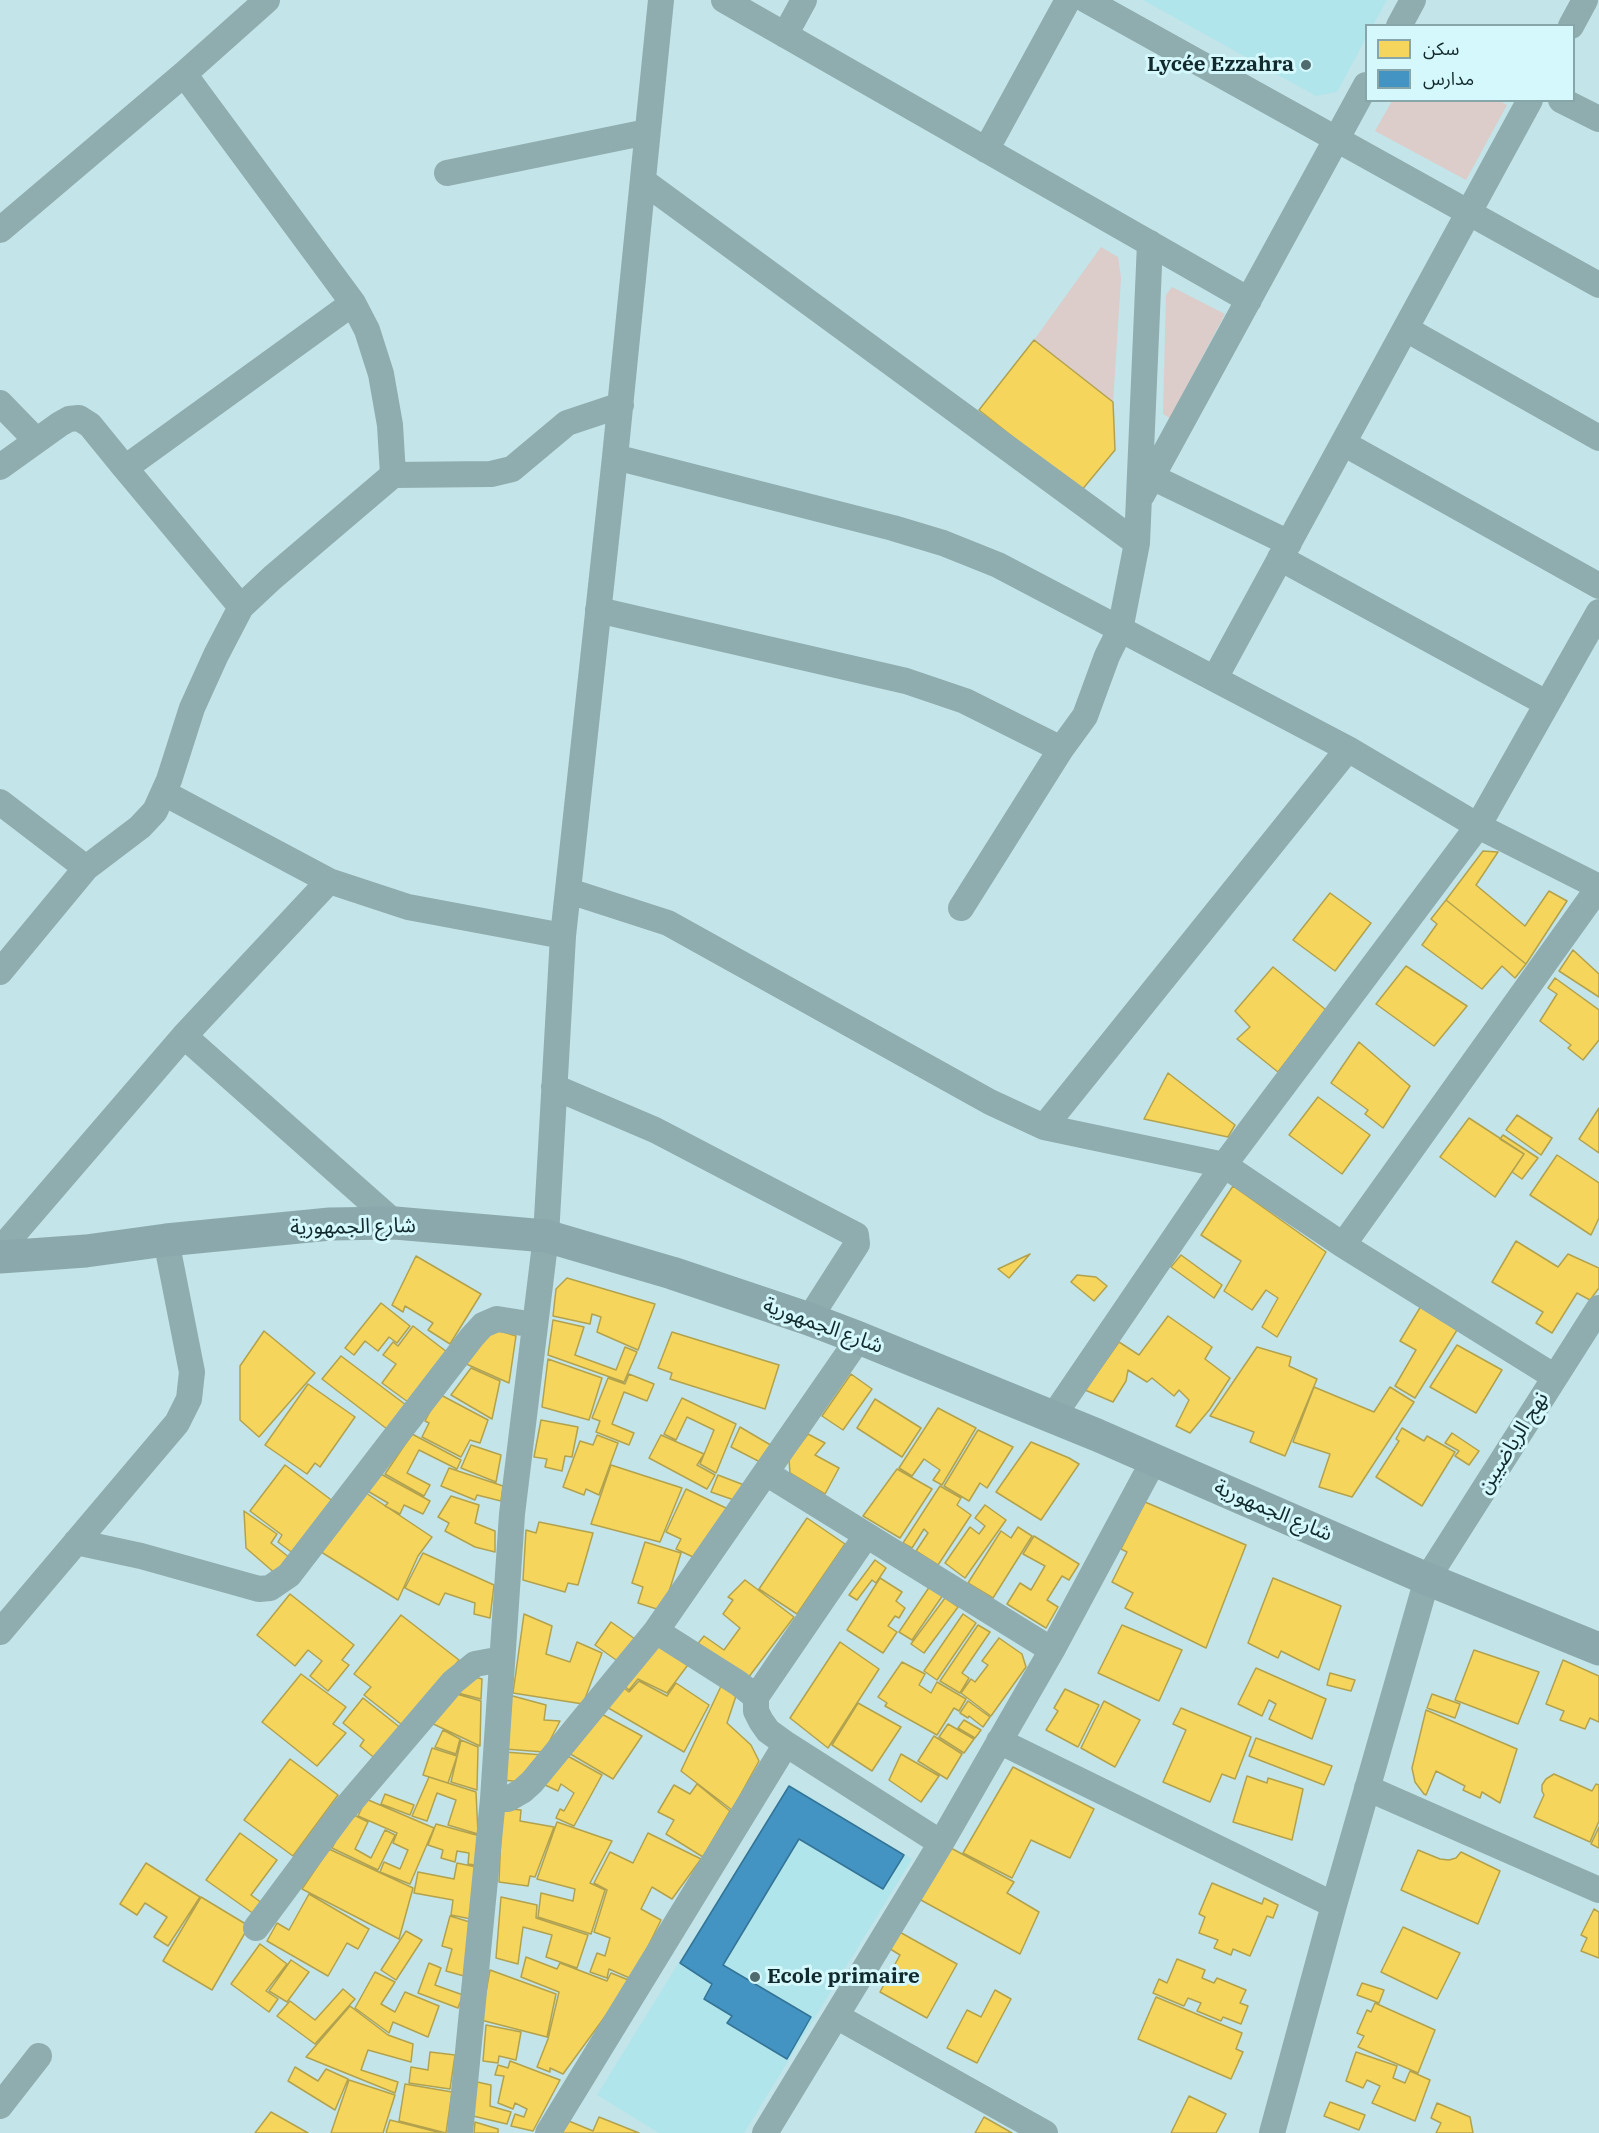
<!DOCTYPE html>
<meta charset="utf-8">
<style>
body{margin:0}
#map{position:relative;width:1599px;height:2133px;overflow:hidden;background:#c3e4e8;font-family:"IBM Plex Serif","Noto Sans Arabic",serif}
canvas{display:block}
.legend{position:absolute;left:1365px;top:24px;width:210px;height:78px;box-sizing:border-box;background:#d5f8fc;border:2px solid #87a6a9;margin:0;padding:8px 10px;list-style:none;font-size:18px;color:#122a2d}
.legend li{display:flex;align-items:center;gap:12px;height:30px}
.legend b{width:30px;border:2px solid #87a6a9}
</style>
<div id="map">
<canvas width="1599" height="2133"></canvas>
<ul class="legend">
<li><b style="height:16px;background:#f6d55c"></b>سكن</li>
<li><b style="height:16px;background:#4393c3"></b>مدارس</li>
</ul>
</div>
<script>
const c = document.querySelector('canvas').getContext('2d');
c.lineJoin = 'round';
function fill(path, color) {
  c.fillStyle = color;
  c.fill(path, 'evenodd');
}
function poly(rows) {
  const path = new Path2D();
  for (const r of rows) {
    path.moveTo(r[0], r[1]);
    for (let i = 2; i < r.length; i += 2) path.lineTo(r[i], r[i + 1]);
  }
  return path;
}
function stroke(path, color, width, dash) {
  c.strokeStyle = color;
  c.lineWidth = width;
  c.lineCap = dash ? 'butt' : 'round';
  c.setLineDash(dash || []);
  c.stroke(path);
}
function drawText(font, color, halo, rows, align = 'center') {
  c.font = font + ' "IBM Plex Serif","Noto Sans Arabic",serif';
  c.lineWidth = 6;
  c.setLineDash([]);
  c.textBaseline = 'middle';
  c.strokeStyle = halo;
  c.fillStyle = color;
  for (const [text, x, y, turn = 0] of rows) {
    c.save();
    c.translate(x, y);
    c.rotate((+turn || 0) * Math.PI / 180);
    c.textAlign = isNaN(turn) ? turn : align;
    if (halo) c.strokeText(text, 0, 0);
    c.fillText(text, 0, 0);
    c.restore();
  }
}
fill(poly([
 [1143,0,1387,0,1373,25,1366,26,1366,38,1337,92,1316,96],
 [789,1784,912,1859,744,2133,659,2133,597,2095]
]), '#b0e5eb');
fill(poly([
 [1498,100,1507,105,1466,180,1375,131,1392,101],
 [1101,247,1118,257,1121,278,1113,402,1034,340],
 [1172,287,1225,314,1170,418,1163,414,1166,295]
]), '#dcccca');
const homes = poly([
 [1034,340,1113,402,1115,450,1081,491,979,410,1034,340],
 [1483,851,1498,852,1476,885,1525,926,1549,891,1567,901,1526,964,1446,900,1483,851],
 [1330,893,1371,923,1335,971,1293,940,1330,893],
 [1446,900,1526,964,1515,978,1502,966,1482,989,1422,945,1437,924,1431,919,1446,900],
 [1573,950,1599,974,1599,997,1559,971,1573,950],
 [1406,966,1467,1006,1434,1046,1376,1004,1406,966],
 [1273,967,1326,1010,1278,1072,1237,1039,1250,1027,1235,1011,1273,967],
 [1555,978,1599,1010,1599,1040,1583,1060,1568,1048,1571,1045,1540,1021,1557,994,1548,988,1555,978],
 [1359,1042,1410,1086,1383,1128,1365,1114,1368,1110,1331,1083,1359,1042],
 [1168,1073,1235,1125,1228,1137,1144,1119,1168,1073],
 [1318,1097,1370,1135,1342,1174,1289,1135,1318,1097],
 [1599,1108,1599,1153,1579,1139,1599,1108],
 [1517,1115,1552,1138,1541,1155,1506,1130,1517,1115],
 [1469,1118,1524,1154,1495,1197,1440,1157,1469,1118],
 [1503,1135,1538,1158,1522,1179,1512,1172,1524,1154,1500,1139,1503,1135],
 [1557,1155,1599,1183,1599,1218,1591,1235,1530,1195,1557,1155],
 [1233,1186,1326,1252,1277,1337,1262,1327,1278,1298,1266,1290,1252,1310,1224,1291,1241,1261,1201,1235,1233,1186],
 [1516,1241,1558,1267,1568,1254,1599,1268,1599,1288,1590,1300,1577,1293,1552,1333,1536,1323,1543,1312,1492,1282,1516,1241],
 [1030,1254,1009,1278,998,1269,1030,1254],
 [1181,1255,1222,1285,1214,1298,1171,1267,1181,1255],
 [416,1256,481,1294,450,1344,428,1330,433,1323,405,1306,403,1312,392,1305,416,1256],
 [1077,1275,1096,1277,1107,1286,1094,1301,1071,1282,1077,1275],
 [567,1278,655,1304,638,1350,597,1332,601,1317,592,1314,590,1324,553,1316,556,1289,567,1278],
 [381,1303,410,1326,397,1343,389,1337,378,1351,365,1341,354,1355,345,1348,381,1303],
 [1421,1306,1457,1330,1415,1398,1395,1386,1416,1350,1400,1341,1421,1306],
 [1168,1316,1212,1347,1205,1359,1230,1378,1210,1409,1190,1433,1176,1426,1189,1400,1179,1390,1174,1396,1152,1378,1147,1382,1128,1370,1126,1381,1113,1402,1085,1390,1119,1342,1139,1355,1168,1316],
 [553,1320,584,1327,575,1355,616,1370,625,1347,637,1352,624,1382,548,1355,553,1320],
 [413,1326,447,1352,408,1402,382,1383,396,1364,383,1355,393,1342,398,1346,413,1326],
 [494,1329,516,1336,509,1383,464,1363,494,1329],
 [264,1331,315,1373,259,1437,240,1420,240,1366,264,1331],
 [672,1332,779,1365,765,1409,670,1379,672,1373,658,1368,672,1332],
 [1457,1345,1502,1370,1476,1413,1430,1387,1457,1345],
 [1257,1347,1291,1357,1289,1366,1317,1379,1285,1456,1250,1442,1254,1432,1210,1416,1257,1347],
 [341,1356,406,1405,387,1429,322,1379,341,1356],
 [548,1359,602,1378,589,1420,542,1407,548,1359],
 [471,1368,500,1381,492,1419,451,1395,471,1368],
 [629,1374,654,1384,647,1401,624,1392,612,1424,634,1433,629,1445,596,1432,600,1421,592,1418,608,1378,625,1384,629,1374],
 [851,1374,872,1389,843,1430,822,1416,851,1374],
 [308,1384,355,1417,320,1467,315,1463,307,1474,265,1445,308,1384],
 [1314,1387,1374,1412,1390,1387,1414,1402,1352,1497,1319,1487,1330,1454,1293,1442,1314,1387],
 [439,1394,488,1420,480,1443,470,1440,461,1457,422,1437,429,1423,425,1421,439,1394],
 [682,1398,736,1424,716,1473,700,1464,714,1430,687,1417,676,1440,664,1434,682,1398],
 [875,1399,921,1428,902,1457,857,1428,875,1399],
 [938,1408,976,1428,942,1485,933,1480,940,1470,924,1459,912,1476,899,1468,938,1408],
 [541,1420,578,1427,572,1457,565,1456,562,1471,545,1467,547,1459,534,1457,541,1420],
 [740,1427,774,1447,762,1463,731,1447,740,1427],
 [1402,1428,1424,1441,1427,1436,1455,1452,1422,1506,1376,1477,1399,1441,1396,1439,1402,1428],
 [978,1430,1013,1447,987,1488,980,1483,969,1501,944,1486,978,1430],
 [1452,1433,1479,1451,1469,1465,1455,1456,1459,1451,1445,1443,1452,1433],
 [412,1434,461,1460,457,1469,419,1450,407,1473,430,1485,424,1496,385,1474,412,1434],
 [808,1434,825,1443,815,1455,839,1468,825,1494,790,1473,789,1459,808,1434],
 [597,1435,618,1443,599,1495,586,1489,584,1495,563,1487,580,1441,593,1445,597,1435],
 [661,1435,704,1454,697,1465,715,1475,707,1489,649,1458,661,1435],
 [1031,1442,1069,1458,1079,1464,1041,1520,996,1492,1031,1442],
 [471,1445,501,1455,496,1482,461,1468,471,1445],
 [285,1465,334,1502,294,1554,278,1542,282,1535,250,1511,285,1465],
 [611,1465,682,1488,660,1542,591,1524,611,1465],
 [449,1468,503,1486,501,1501,477,1495,475,1500,441,1486,449,1468],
 [897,1469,932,1489,900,1538,863,1516,897,1469],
 [379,1473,430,1501,423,1514,404,1505,400,1514,385,1506,388,1503,366,1490,379,1473],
 [718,1475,744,1485,734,1500,711,1492,718,1475],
 [940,1486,961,1498,957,1505,971,1515,938,1565,916,1551,928,1533,924,1529,912,1548,903,1543,940,1486],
 [686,1489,728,1509,693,1557,676,1549,681,1539,666,1532,686,1489],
 [366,1493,432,1537,418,1556,398,1600,318,1550,366,1493],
 [451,1496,479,1505,475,1523,495,1531,495,1552,475,1547,445,1531,449,1523,438,1517,451,1496],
 [1145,1502,1246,1545,1206,1648,1125,1608,1133,1593,1112,1582,1127,1552,1121,1549,1145,1502],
 [985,1505,1006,1520,965,1578,945,1563,970,1527,979,1534,985,1526,975,1518,985,1505],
 [244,1511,277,1534,271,1543,290,1558,277,1575,246,1548,244,1511],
 [807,1518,845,1544,797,1614,759,1589,807,1518],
 [539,1522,593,1533,578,1585,568,1583,565,1592,523,1580,526,1530,536,1533,539,1522],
 [1018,1527,1032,1536,993,1598,968,1583,1001,1531,1011,1538,1018,1527],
 [1034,1536,1079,1564,1069,1580,1062,1576,1047,1600,1058,1607,1046,1628,1007,1604,1020,1583,1031,1590,1045,1566,1023,1554,1034,1536],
 [645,1542,681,1553,663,1611,638,1603,643,1587,632,1583,645,1542],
 [423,1553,494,1585,490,1618,474,1614,475,1603,445,1593,439,1605,405,1588,423,1553],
 [875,1560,886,1568,876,1583,872,1580,857,1600,849,1595,875,1560],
 [880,1578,902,1592,896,1601,905,1608,899,1618,895,1616,888,1626,897,1632,883,1653,847,1630,880,1578],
 [1273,1578,1341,1606,1319,1670,1281,1651,1278,1658,1248,1643,1273,1578],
 [745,1580,794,1617,745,1682,696,1646,704,1636,724,1650,740,1628,723,1614,733,1600,728,1597,745,1580],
 [930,1586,943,1595,912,1640,899,1632,930,1586],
 [290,1594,354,1645,342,1660,349,1665,328,1691,310,1676,322,1661,308,1650,295,1666,257,1635,290,1594],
 [945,1598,958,1607,924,1653,911,1644,945,1598],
 [524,1614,552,1626,546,1654,570,1662,577,1642,602,1653,583,1704,513,1693,524,1614],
 [963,1614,976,1623,937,1680,924,1671,963,1614],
 [401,1615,459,1660,406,1728,364,1695,371,1687,354,1674,401,1615],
 [611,1622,635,1639,619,1662,595,1645,611,1622],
 [978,1625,990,1632,962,1673,969,1678,960,1693,940,1681,978,1625],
 [1122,1625,1182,1650,1159,1701,1098,1673,1122,1625],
 [655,1637,693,1658,667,1693,638,1679,629,1690,620,1682,655,1637],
 [999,1638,1022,1654,1026,1667,991,1716,961,1693,971,1679,975,1682,988,1665,982,1661,999,1638],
 [840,1642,879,1669,828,1748,790,1718,840,1642],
 [1474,1650,1539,1672,1518,1724,1455,1700,1474,1650],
 [1563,1660,1599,1676,1599,1722,1590,1718,1585,1729,1560,1720,1564,1711,1546,1704,1563,1660],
 [902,1662,925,1674,919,1685,931,1693,937,1682,966,1699,959,1711,954,1708,937,1735,885,1706,887,1703,878,1697,902,1662],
 [1256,1668,1326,1699,1312,1739,1269,1719,1276,1704,1269,1700,1262,1716,1238,1704,1256,1668],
 [1330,1673,1355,1680,1351,1691,1327,1685,1330,1673],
 [301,1674,346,1707,333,1724,346,1733,317,1766,262,1722,301,1674],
 [466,1675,482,1679,481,1699,454,1692,466,1675],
 [639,1681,667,1696,676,1683,709,1705,684,1752,605,1706,619,1684,629,1692,639,1681],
 [723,1682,737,1693,727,1723,751,1745,759,1761,732,1810,681,1771,723,1682],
 [1065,1689,1099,1705,1078,1747,1046,1730,1058,1711,1054,1708,1065,1689],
 [453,1693,481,1701,480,1746,427,1721,453,1693],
 [1432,1694,1460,1704,1455,1718,1427,1708,1432,1694],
 [509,1695,546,1705,544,1720,560,1721,544,1752,505,1749,509,1695],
 [363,1698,402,1729,377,1760,360,1746,364,1740,343,1723,363,1698],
 [968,1701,990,1717,983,1727,969,1716,968,1718,960,1713,968,1701],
 [1104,1701,1140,1720,1115,1767,1081,1748,1104,1701],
 [858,1703,901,1727,872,1771,832,1745,858,1703],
 [1181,1708,1251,1737,1235,1779,1222,1774,1210,1802,1163,1782,1186,1730,1173,1724,1181,1708],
 [1426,1710,1517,1749,1500,1803,1482,1792,1480,1798,1463,1790,1465,1786,1436,1771,1426,1795,1424,1794,1415,1782,1412,1768,1426,1710],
 [598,1712,642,1736,613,1779,567,1752,598,1712],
 [964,1720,981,1730,975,1738,958,1728,964,1720],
 [948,1724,974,1739,964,1753,939,1737,948,1724],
 [443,1730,460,1739,456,1754,435,1747,443,1730],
 [934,1736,962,1754,947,1779,918,1761,934,1736],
 [1256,1738,1332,1766,1324,1785,1249,1756,1256,1738],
 [461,1740,478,1747,477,1790,451,1782,461,1740],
 [432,1748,457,1756,448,1783,423,1775,432,1748],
 [505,1752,543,1755,522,1782,503,1780,505,1752],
 [564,1754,602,1775,574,1826,556,1818,560,1809,564,1811,574,1793,561,1784,558,1791,543,1784,564,1754],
 [901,1754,939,1776,921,1802,889,1780,901,1754],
 [290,1759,338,1795,293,1856,244,1820,290,1759],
 [1013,1767,1094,1809,1070,1858,1031,1840,1012,1878,963,1853,1013,1767],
 [1554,1774,1592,1791,1596,1784,1599,1785,1599,1821,1590,1842,1534,1817,1544,1795,1542,1791,1542,1785,1546,1779,1554,1774],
 [1247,1776,1267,1783,1268,1778,1303,1789,1292,1840,1233,1822,1247,1776],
 [429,1777,476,1792,478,1834,448,1825,456,1800,437,1793,427,1821,412,1816,429,1777],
 [697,1784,730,1811,703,1857,666,1834,674,1820,658,1812,674,1785,690,1794,697,1784],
 [385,1794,414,1805,410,1815,381,1804,385,1794],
 [366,1799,434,1828,410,1884,380,1872,384,1862,400,1869,408,1850,393,1843,397,1833,358,1816,366,1799],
 [502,1808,521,1810,520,1821,554,1827,535,1877,530,1876,528,1886,499,1882,502,1808],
 [350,1813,368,1822,355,1849,371,1858,385,1830,395,1835,378,1870,332,1848,350,1813],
 [557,1822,612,1841,590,1883,605,1890,591,1934,538,1917,541,1893,573,1901,575,1889,537,1879,557,1822],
 [436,1824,480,1836,482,1866,468,1864,469,1853,457,1851,455,1862,441,1858,443,1850,428,1845,436,1824],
 [1599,1827,1599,1848,1591,1844,1599,1827],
 [240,1833,277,1860,251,1895,262,1903,254,1914,206,1880,240,1833],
 [648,1833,701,1859,672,1899,652,1887,641,1909,661,1920,632,1979,609,1969,607,1978,590,1972,597,1953,605,1956,610,1938,594,1932,607,1890,594,1883,610,1852,633,1863,648,1833],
 [949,1847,1014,1882,1007,1893,1039,1912,1020,1954,919,1899,949,1847],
 [329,1849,413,1888,399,1939,302,1889,329,1849],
 [1418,1850,1440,1859,1449,1860,1456,1858,1461,1852,1500,1871,1478,1924,1401,1890,1418,1850],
 [146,1863,200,1897,168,1946,154,1937,167,1917,145,1903,137,1915,120,1904,146,1863],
 [457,1863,481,1868,471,1919,451,1915,453,1900,414,1893,418,1872,454,1879,457,1863],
 [1212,1883,1262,1904,1264,1898,1278,1905,1273,1918,1267,1916,1250,1956,1233,1949,1231,1955,1214,1948,1218,1940,1199,1933,1205,1917,1199,1914,1212,1883],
 [309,1894,369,1929,358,1949,347,1943,328,1976,267,1941,277,1923,289,1930,309,1894],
 [201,1897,249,1926,212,1990,163,1961,201,1897],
 [501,1897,537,1905,536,1918,588,1935,577,1968,546,1957,552,1935,523,1927,518,1964,496,1958,501,1897],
 [1594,1909,1599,1912,1599,1958,1581,1951,1587,1938,1581,1935,1594,1909],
 [450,1916,473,1923,464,1976,446,1971,452,1949,442,1946,450,1916],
 [1403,1927,1460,1953,1437,1999,1381,1972,1403,1927],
 [896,1930,957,1964,927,2018,880,1992,900,1955,887,1947,896,1930],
 [406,1931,422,1940,396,1980,381,1970,406,1931],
 [260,1944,287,1964,266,1991,278,1999,269,2012,231,1984,260,1944],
 [526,1957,557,1969,560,1963,607,1981,611,1973,631,1981,563,2074,550,2068,550,2072,537,2067,548,2039,559,1992,521,1977,526,1957],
 [1177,1959,1205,1970,1202,1978,1214,1983,1217,1978,1246,1990,1240,2003,1248,2006,1241,2024,1223,2017,1221,2021,1197,2011,1201,2003,1188,1998,1184,2006,1153,1993,1159,1979,1167,1983,1177,1959],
 [291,1960,309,1972,287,2002,269,1991,291,1960],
 [429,1963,441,1968,435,1985,463,1995,458,2008,418,1993,429,1963],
 [490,1970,556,1994,547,2037,481,2020,490,1970],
 [375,1972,395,1982,381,2004,395,2012,405,1992,439,2006,428,2037,393,2022,389,2033,355,2008,375,1972],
 [1362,1983,1384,1990,1379,2003,1357,1995,1362,1983],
 [343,1989,355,1999,315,2044,277,2016,290,2001,315,2020,343,1989],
 [995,1990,1011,1999,977,2063,947,2048,967,2010,981,2017,995,1990],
 [1156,1997,1242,2033,1236,2049,1243,2052,1231,2079,1138,2039,1156,1997],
 [1375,2003,1435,2030,1418,2073,1358,2047,1364,2036,1357,2033,1367,2010,1371,2012,1375,2003],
 [350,2006,388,2035,413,2044,411,2062,368,2050,361,2070,398,2082,395,2093,306,2057,350,2006],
 [486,2025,521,2032,516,2060,499,2056,498,2063,483,2061,486,2025],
 [430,2052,455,2055,450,2089,409,2083,411,2067,428,2070,430,2052],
 [1356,2052,1397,2066,1393,2078,1405,2083,1410,2071,1430,2080,1415,2121,1372,2103,1380,2086,1367,2080,1363,2088,1346,2081,1356,2052],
 [510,2061,560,2080,533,2131,511,2126,515,2114,524,2117,527,2109,515,2103,513,2109,498,2103,504,2076,495,2075,498,2065,508,2068,510,2061],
 [295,2067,318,2081,326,2069,348,2079,335,2110,288,2081,295,2067],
 [349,2080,395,2095,383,2133,331,2133,349,2080],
 [477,2082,491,2085,490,2106,511,2112,507,2124,473,2116,477,2082],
 [405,2084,452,2092,446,2133,399,2121,405,2084],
 [1189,2096,1226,2114,1216,2133,1171,2133,1189,2096],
 [1330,2102,1365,2115,1359,2130,1324,2116,1330,2102],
 [1437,2103,1470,2117,1473,2133,1436,2133,1441,2123,1431,2118,1437,2103],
 [271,2112,308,2133,255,2133,271,2112],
 [599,2117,639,2133,557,2133,564,2119,593,2131,599,2117],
 [984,2117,1012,2133,975,2133,984,2117],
 [390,2120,398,2122,441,2133,386,2133,390,2120],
 [475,2122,498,2129,498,2133,474,2133,475,2122]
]);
fill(homes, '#f6d55c');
stroke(homes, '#b2a24e', 1.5);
const schools = poly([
 [789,1786,904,1855,883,1889,799,1839,723,1965,811,2017,787,2059,727,2023,732,2016,704,1999,712,1984,680,1963,789,1786]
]);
fill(schools, '#4393c3');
stroke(schools, '#347496', 1.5);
stroke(poly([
 [724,0,1249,300],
 [1086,0,1599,285],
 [1399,26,1413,0],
 [1571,26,1585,0],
 [785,35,804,0],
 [1561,100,1599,119],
 [986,150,1068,0],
 [447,173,647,132],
 [643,181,1137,543],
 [0,230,184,74,267,0],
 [353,303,367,330,381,374,390,425,393,475],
 [1406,329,1599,438],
 [0,403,36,440],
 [1343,443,1599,586],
 [615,457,893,528,943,543,998,565,1348,749,1478,826,1599,887],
 [0,467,60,424,69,419,79,418,90,425,125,468,353,303,184,74],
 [125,468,241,607],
 [1152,477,1289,543],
 [1142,495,1366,85],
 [1280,558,1546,703],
 [598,610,906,681,965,701,1061,749],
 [1215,678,1530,100],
 [164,793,329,881],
 [0,802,86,868],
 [569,891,668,923,990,1102,1044,1127,1224,1165,1343,1245,1555,1377],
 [961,908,1061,749,1085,716,1107,656,1120,630,1137,543,1150,243],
 [0,972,86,868,140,827,155,811,169,780,192,708,216,655,241,607,272,578,393,475,491,474,512,469,567,423,621,405],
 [184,1036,395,1223],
 [554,1087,655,1130,856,1235,857,1244,809,1319],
 [1044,1127,1348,749],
 [1343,1245,1599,887],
 [0,1250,184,1036,329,881,408,907,563,936],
 [1052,1418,1224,1165,1478,826,1599,612],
 [766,1473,1052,1650],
 [76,1542,141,1556,259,1589,270,1588,289,1575,472,1337,483,1325,497,1319,535,1325],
 [656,1631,738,1683,756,1697,866,1536],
 [0,1632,177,1423,189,1399,192,1372,166,1240],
 [756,1697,756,1711,761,1721,768,1731,786,1744],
 [999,1741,1334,1905],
 [1367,1788,1599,1890],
 [493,1799,508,1799,522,1791,532,1782,656,1631,859,1338],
 [256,1928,343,1811,453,1682,475,1664,502,1659],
 [836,2016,1045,2133],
 [0,2106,39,2056],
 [460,2133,493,1799,512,1514,546,1236,563,936,615,457,661,0],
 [548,2133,786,1744,941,1843],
 [765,2133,941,1843,1052,1650,1154,1460],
 [1272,2133,1334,1905,1427,1579,1599,1308]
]), '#8facaf', 26);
stroke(poly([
 [0,1257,86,1251,166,1240,330,1224,395,1223,546,1236,672,1273,809,1319,859,1338,1097,1435,1427,1579,1599,1649]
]), '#8ba9ac', 33);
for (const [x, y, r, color] of [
 [1306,65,6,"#506b6e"],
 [755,1977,6,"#506b6e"]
]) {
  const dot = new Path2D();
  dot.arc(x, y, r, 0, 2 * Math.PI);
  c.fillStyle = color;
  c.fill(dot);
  stroke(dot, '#d5f8fc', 2);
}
drawText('bold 21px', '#122a2d', '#d5f8fc', [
 ["Lycée Ezzahra",1294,65],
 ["Ecole primaire",767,1977,"left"]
], 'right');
drawText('21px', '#122a2d', '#d5f8fc', [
 ["شارع الجمهورية",353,1227,-1],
 ["شارع الجمهورية",823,1326,20],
 ["نهج الرياضيين",1513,1443,-58],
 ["شارع الجمهورية",1273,1511,23]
]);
</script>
